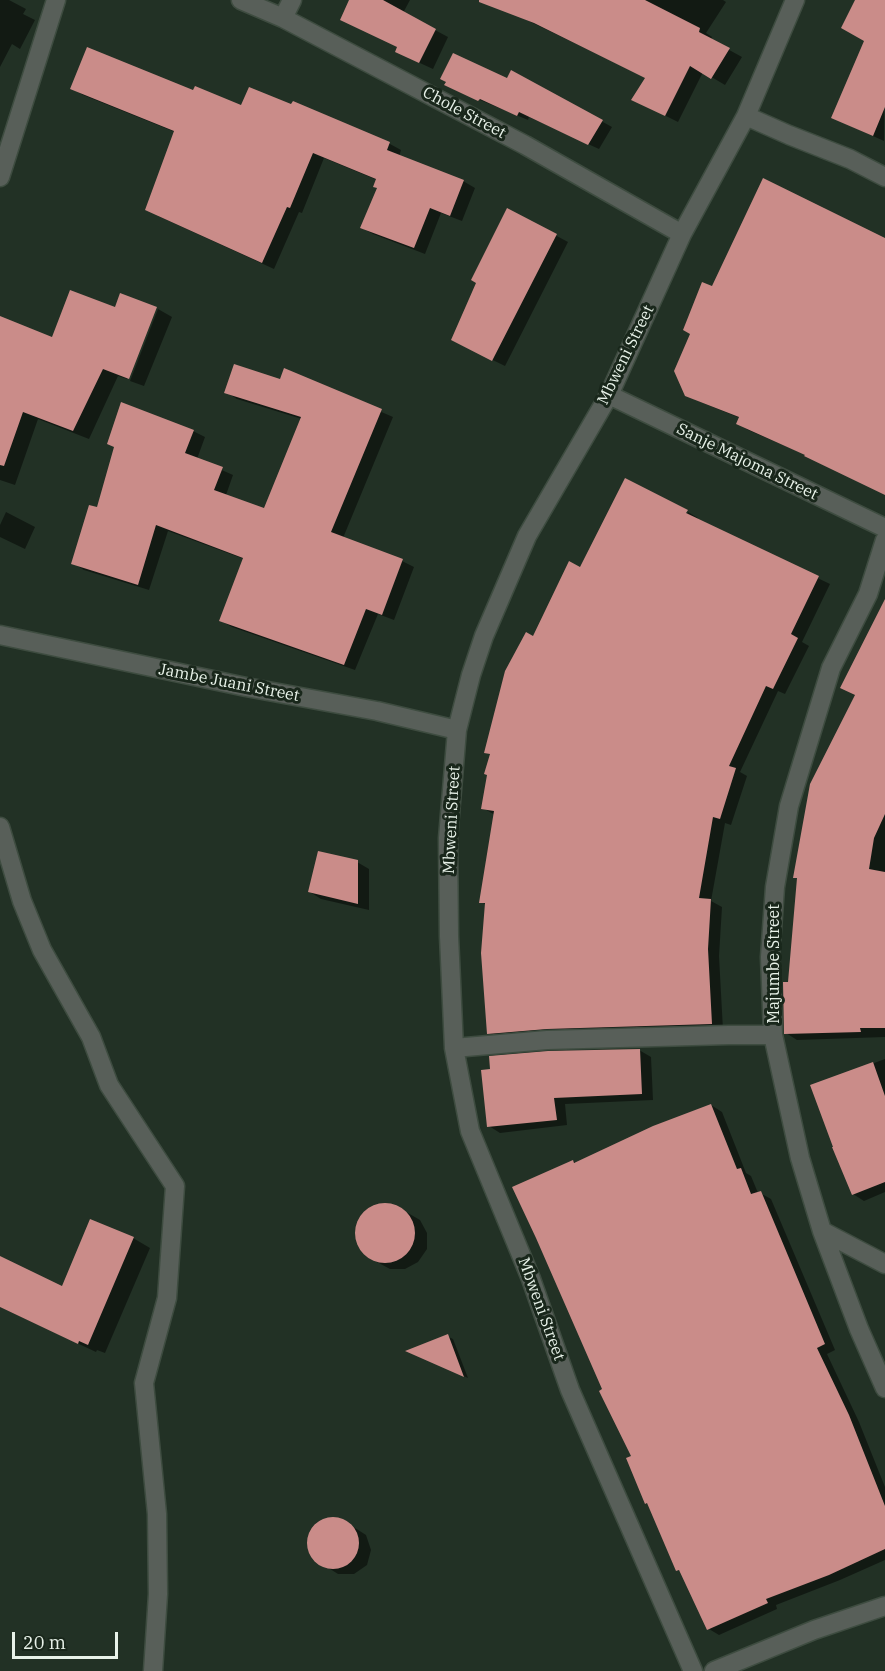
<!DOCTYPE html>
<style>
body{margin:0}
#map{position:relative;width:885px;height:1671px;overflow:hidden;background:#223125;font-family:"IBM Plex Serif",serif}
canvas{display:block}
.scale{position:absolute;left:12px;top:1632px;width:106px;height:27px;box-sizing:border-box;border:3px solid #e8f2e9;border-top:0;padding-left:8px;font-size:18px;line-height:21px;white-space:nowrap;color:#e8f2e9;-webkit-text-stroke:4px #19271b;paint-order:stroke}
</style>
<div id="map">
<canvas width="885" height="1671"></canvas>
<div class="scale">20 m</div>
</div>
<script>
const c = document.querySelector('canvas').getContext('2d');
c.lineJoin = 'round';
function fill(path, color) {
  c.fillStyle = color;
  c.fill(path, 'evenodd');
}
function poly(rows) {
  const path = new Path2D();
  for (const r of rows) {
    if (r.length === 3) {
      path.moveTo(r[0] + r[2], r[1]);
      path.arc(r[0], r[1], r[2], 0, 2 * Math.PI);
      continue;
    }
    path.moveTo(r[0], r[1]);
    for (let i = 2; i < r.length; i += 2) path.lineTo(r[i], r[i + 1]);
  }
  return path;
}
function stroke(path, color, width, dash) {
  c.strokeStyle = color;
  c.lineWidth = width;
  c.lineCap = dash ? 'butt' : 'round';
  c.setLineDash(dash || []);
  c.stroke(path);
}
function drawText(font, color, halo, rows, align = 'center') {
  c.font = font + ' "IBM Plex Serif",serif';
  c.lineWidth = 6;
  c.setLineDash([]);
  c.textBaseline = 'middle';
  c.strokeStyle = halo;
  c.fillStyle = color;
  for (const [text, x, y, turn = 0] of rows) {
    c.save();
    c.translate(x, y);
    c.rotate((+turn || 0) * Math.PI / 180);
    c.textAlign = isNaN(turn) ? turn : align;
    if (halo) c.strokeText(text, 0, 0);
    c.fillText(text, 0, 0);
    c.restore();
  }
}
fill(poly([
 [0,0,9,0,26,9,23,14,35,20,20,49,12,44,0,67],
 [351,0,410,0,403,13,448,37,433,69,409,58],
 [485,0,723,0,726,2,706,33,712,37,711,40,742,57,725,85,703,72,678,122,646,106,647,78],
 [857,0,885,0,884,141,833,118,866,41],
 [512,72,612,127,599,149,529,117,528,120,456,90,508,80],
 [71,88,194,92,242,107,292,106,294,103,390,144,401,150,399,157,463,181,475,188,462,221,441,213,425,254,373,234,362,228,378,188,377,180,324,158,302,213,299,212,274,269,158,216,175,132,83,95],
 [508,210,568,242,505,366,464,346],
 [885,240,885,494,806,455,748,430,738,424,740,418,698,401,686,395,713,288],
 [155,308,127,379,118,376,89,439,38,419,15,485,0,480,0,322,53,339,115,309],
 [158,309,172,317,144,386,130,381],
 [285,370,393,417,343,538,402,561,414,567,394,620,378,614,355,670,232,627,221,621,244,559,168,531,149,590,84,570,73,563,98,509,193,431,205,437,197,459,233,475,226,495,265,510,302,419,237,399,226,392,281,381],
 [6,512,35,527,25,549,0,537,0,525],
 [688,512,698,518,697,520,830,584,802,642,809,646,785,694,778,691,740,772,747,776,731,825,725,823,711,901,722,907,719,956,723,1030,500,1040,489,1033,487,905,481,902,495,815,483,808,491,755,485,752,534,638,581,569,684,521],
 [885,639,885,1037,797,1040,786,1033,798,879,795,877,856,696,842,688],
 [357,862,369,869,369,910,321,899,310,892],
 [639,1050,651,1057,653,1100,565,1104,567,1125,500,1133,489,1126],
 [885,1059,885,1192,864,1201,853,1194,812,1086],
 [711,1105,722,1112,746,1173,751,1176,758,1193,760,1193,771,1199,835,1350,827,1354,859,1422,885,1487,885,1560,840,1580,776,1605,777,1609,719,1635,709,1629,682,1572,678,1570,633,1457,604,1390,573,1161,576,1163],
 [379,1204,394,1205,420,1220,427,1233,427,1249,418,1262,405,1269,390,1269,377,1262,364,1254,357,1240,357,1224,365,1211],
 [133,1238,150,1248,105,1353,97,1350,96,1352,0,1307,0,1258,63,1288],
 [447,1336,453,1339,468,1378,413,1353],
 [325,1519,341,1519,366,1535,371,1550,367,1565,354,1574,338,1574,313,1558,308,1544,312,1529]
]), '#0007');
fill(poly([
 [349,0,383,0,436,29,419,63,395,52,397,47,340,20],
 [479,0,645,0,700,28,699,32,730,48,711,79,690,66,665,116,631,100,645,78,534,23,479,2],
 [855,0,885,0,885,107,873,136,831,118,864,41,841,28],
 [87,47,193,90,195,86,241,105,249,87,291,104,293,101,390,142,387,150,464,180,450,216,430,208,414,248,360,228,377,188,373,187,376,179,313,153,290,208,287,207,262,263,145,210,174,131,70,89],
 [453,53,507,78,511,70,603,120,588,145,519,112,517,116,480,99,478,101,444,85,446,82,440,79],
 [763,178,885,238,885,495,804,456,805,455,736,424,739,417,685,396,674,371,690,334,683,330,702,282,712,286],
 [507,208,557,234,492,361,451,340,476,283,471,280],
 [70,290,115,307,120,293,157,307,129,379,103,369,73,431,23,412,4,466,0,465,0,316,52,337],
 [234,364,280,379,284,368,382,409,331,532,403,559,382,615,366,609,344,665,219,621,243,558,156,525,138,585,71,564,89,505,97,507,114,447,107,444,121,402,194,430,185,453,223,467,214,490,264,508,301,417,224,393],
 [625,478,688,510,686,513,819,576,791,634,798,638,773,689,766,686,729,766,736,768,720,819,713,817,699,898,711,899,708,949,712,1024,547,1029,487,1034,481,953,485,903,479,903,494,811,481,809,487,775,484,774,490,754,484,753,505,671,526,632,533,636,569,561,580,567],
 [885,599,885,814,874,838,869,869,885,872,885,1028,860,1028,861,1032,784,1034,783,982,788,982,797,878,793,878,810,784,855,695,840,688],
 [318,851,358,860,358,904,308,892],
 [640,1049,642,1094,554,1098,557,1120,487,1127,481,1070,490,1069,489,1056,548,1051],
 [873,1062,885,1096,885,1182,852,1195,832,1147,833,1147,810,1085],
 [711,1104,737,1169,741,1168,751,1194,761,1191,825,1344,817,1348,849,1415,885,1506,885,1549,829,1575,766,1599,768,1603,707,1630,679,1570,676,1571,647,1503,645,1504,626,1458,631,1456,599,1391,602,1389,536,1238,512,1187,573,1160,574,1163,653,1126],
 [385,1233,30],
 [90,1219,134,1237,88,1345,79,1341,78,1344,0,1307,0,1256,62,1286],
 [448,1334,464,1377,405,1351],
 [333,1543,26]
]), '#ca8c89');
const minor = poly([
 [241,0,283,18,525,145,682,234],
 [283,18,292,0],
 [746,116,789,135,850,159,885,177],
 [0,177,56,0],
 [609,395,885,528],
 [885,540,868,594,831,668,789,806,775,887,770,957,773,1035,800,1158,822,1231,859,1329,885,1388],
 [0,635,246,687,377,711,457,730],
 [0,827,22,901,42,950,91,1037,109,1085,175,1186,167,1298,144,1383,157,1514,158,1594,153,1671],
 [454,1048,547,1040,729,1035,773,1035],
 [822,1231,885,1264],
 [693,1671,570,1390,531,1279,470,1131,454,1048,449,936,448,838,457,730,471,675,484,636,527,536,609,395,682,234,746,116,795,0],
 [714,1671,814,1630,885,1606]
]);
stroke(minor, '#3e4c40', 21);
stroke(minor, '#585f59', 18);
drawText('16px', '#e8f2e9', '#19271b', [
 ["Chole Street",464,113,28],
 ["Mbweni Street",626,355,-64],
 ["Sanje Majoma Street",747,462,26],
 ["Jambe Juani Street",229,683,11],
 ["Mbweni Street",452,820,-87],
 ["Majumbe Street",774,964,-90],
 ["Mbweni Street",541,1309,70]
]);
</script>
